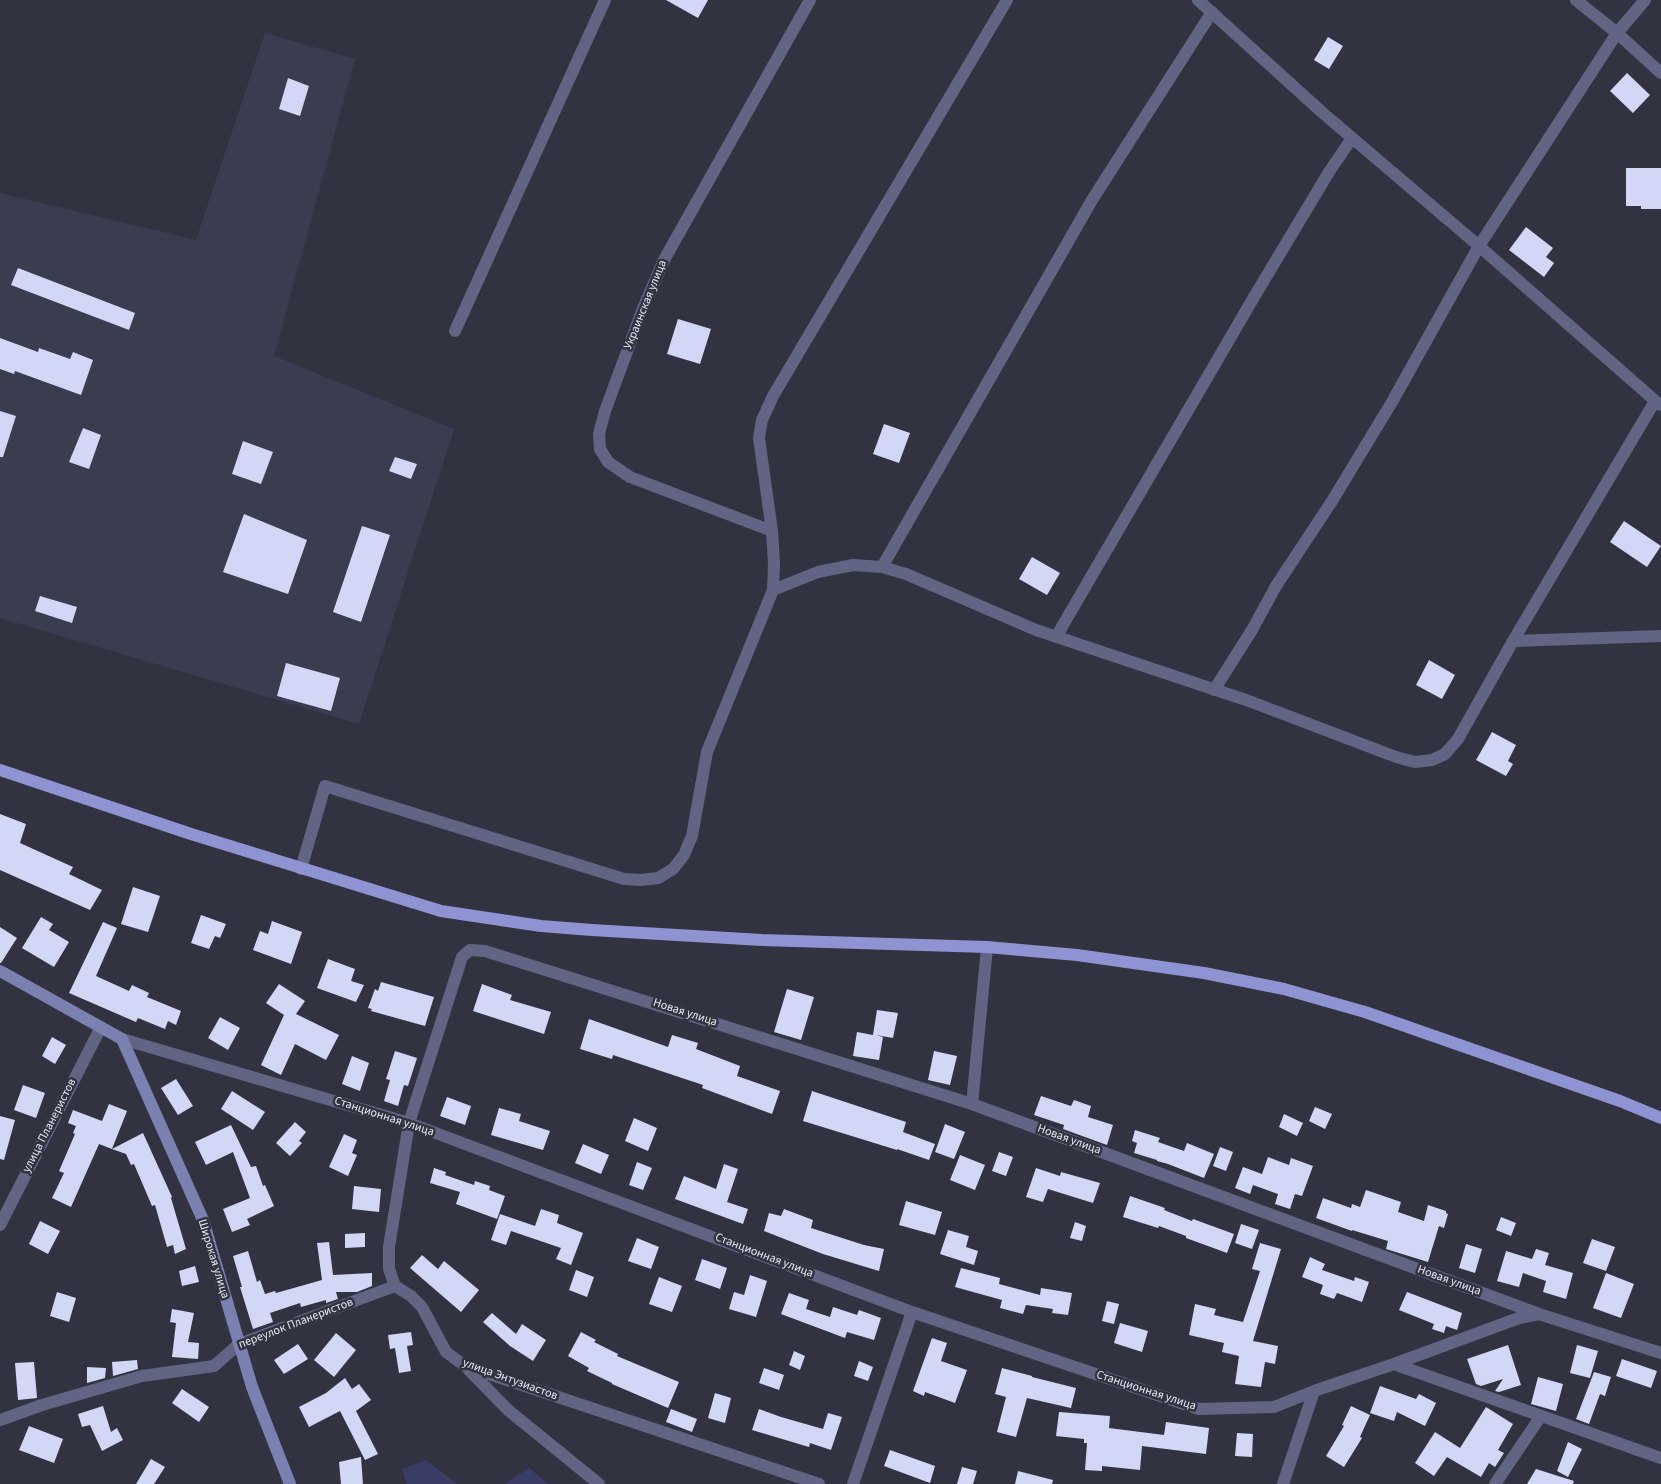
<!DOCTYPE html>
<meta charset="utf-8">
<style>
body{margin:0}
canvas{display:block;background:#313340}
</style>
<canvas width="1661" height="1484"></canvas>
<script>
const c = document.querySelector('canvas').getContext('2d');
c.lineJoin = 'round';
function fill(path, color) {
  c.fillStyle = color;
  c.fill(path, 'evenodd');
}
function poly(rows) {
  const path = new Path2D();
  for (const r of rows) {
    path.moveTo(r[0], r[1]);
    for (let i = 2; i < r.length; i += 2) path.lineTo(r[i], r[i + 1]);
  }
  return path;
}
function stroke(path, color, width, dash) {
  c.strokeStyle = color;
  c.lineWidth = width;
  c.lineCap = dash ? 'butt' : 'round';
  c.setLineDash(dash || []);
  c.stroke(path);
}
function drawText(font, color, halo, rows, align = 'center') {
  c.font = font + ' "Source Sans 3",sans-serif';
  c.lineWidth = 5;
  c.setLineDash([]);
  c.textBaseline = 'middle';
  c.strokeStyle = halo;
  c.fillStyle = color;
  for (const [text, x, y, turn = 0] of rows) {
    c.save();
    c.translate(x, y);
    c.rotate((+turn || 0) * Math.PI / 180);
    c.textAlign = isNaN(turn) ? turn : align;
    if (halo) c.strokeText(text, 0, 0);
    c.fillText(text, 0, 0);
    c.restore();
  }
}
fill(poly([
 [265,33,355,59,274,356,454,429,359,724,0,618,0,193,196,240]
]), '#3a3c4f');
fill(poly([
 [426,1460,457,1484,407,1484,402,1469],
 [529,1468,548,1484,505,1484]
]), '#3a3e66');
fill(poly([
 [666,0,708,0,698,18],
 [1328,37,1343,46,1329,69,1314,60],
 [1627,73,1650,95,1633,113,1610,91],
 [288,78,309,86,300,116,279,109],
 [1626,168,1661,168,1661,209,1641,209,1641,206,1626,206],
 [1526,227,1553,248,1546,257,1554,263,1544,277,1509,250],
 [18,268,135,313,129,330,11,285],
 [678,319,711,329,700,364,667,354],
 [0,338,38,352,39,348,70,359,73,352,93,360,81,395,15,371,14,374,0,369],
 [0,411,16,416,3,457,0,457],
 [884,424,910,433,899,463,873,454],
 [83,428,101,435,89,469,69,462],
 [243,441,273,452,261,484,232,474],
 [395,457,417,464,411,479,389,471],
 [244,514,307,540,288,594,223,572],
 [1624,521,1661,546,1647,567,1610,542],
 [362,526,390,535,361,622,333,612],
 [1032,557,1060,573,1047,595,1019,579],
 [40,596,77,607,72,623,35,611],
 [1429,660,1455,675,1442,699,1416,685],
 [286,663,340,678,331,711,277,696],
 [1492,732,1516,745,1508,761,1513,764,1506,776,1476,760],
 [0,814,26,824,20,843,73,867,69,874,102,890,90,910,0,870],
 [133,887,160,896,148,932,121,924],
 [201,915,226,924,220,938,215,936,209,949,191,943],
 [41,917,53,924,49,930,69,942,54,967,22,948],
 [272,921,302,932,291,964,253,950,260,931,268,934],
 [103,922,117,928,96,976,129,991,132,985,149,993,147,997,181,1011,176,1025,168,1021,165,1029,138,1018,136,1022,69,993],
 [0,927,17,938,1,963,0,963],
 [328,959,355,969,351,981,364,985,356,1002,317,988],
 [381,982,434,997,425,1026,371,1011,372,1009,368,1008,375,989,378,991],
 [279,984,305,1001,296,1014,339,1035,326,1060,295,1044,281,1075,261,1065,284,1015,266,1003],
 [482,984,512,995,510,1000,551,1012,544,1034,473,1011],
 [787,989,814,997,801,1040,774,1032],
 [877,1010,898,1013,893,1038,876,1035,883,1037,879,1060,853,1056,857,1032,873,1035],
 [220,1017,240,1028,228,1050,208,1038],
 [589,1019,668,1047,672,1035,698,1043,696,1049,740,1066,737,1076,780,1091,772,1114,702,1088,703,1085,613,1055,612,1059,580,1049],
 [52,1037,66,1045,55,1064,42,1056],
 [395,1051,417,1058,408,1086,404,1085,398,1106,384,1101,390,1080,386,1079],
 [934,1051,957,1056,950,1085,928,1080],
 [352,1056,369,1063,360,1091,342,1084],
 [176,1079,193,1106,178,1115,161,1088],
 [23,1085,45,1093,36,1118,14,1110],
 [232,1091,265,1112,253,1130,221,1109],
 [812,1091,906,1122,903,1132,935,1144,929,1160,897,1149,897,1150,803,1121],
 [1041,1096,1071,1106,1074,1100,1091,1106,1088,1117,1113,1125,1107,1145,1063,1129,1064,1125,1034,1115],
 [447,1097,471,1106,465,1125,440,1116],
 [109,1104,127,1111,112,1149,99,1144,71,1207,52,1198,64,1173,59,1171,75,1134,73,1133,76,1126,68,1123,73,1110,102,1121],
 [1315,1107,1332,1114,1325,1129,1309,1121],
 [499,1108,521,1114,519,1121,550,1131,543,1150,491,1135],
 [1284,1114,1303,1123,1297,1136,1279,1127],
 [0,1116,15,1120,4,1160,0,1159],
 [634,1118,657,1128,648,1151,625,1141],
 [295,1122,306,1132,299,1141,302,1143,290,1156,276,1143],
 [945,1124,965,1132,954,1159,935,1152],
 [231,1125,251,1167,256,1166,263,1186,265,1185,274,1206,247,1219,250,1225,232,1232,223,1209,250,1198,233,1152,206,1165,195,1142],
 [1135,1130,1160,1138,1158,1142,1184,1151,1187,1143,1214,1154,1204,1178,1168,1164,1157,1161,1157,1160,1134,1153,1137,1143,1132,1141],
 [143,1133,172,1197,171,1198,186,1249,175,1254,173,1245,167,1247,155,1205,152,1206,134,1164,131,1165,126,1154,112,1149],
 [344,1134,357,1140,352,1153,357,1155,348,1176,329,1167],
 [583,1144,609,1155,601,1174,575,1163],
 [1220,1147,1233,1152,1226,1171,1213,1166],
 [999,1152,1013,1157,1006,1176,992,1171],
 [960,1155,985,1165,975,1190,950,1180],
 [1268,1157,1289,1165,1291,1158,1313,1166,1302,1196,1295,1194,1290,1209,1275,1204,1278,1194,1253,1185,1250,1194,1235,1188,1243,1167,1262,1174],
 [637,1162,652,1168,643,1190,629,1185],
 [724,1164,738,1169,727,1202,748,1209,743,1224,675,1199,684,1176,716,1189],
 [434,1168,446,1172,445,1175,474,1185,475,1181,490,1186,489,1190,505,1196,497,1219,456,1204,460,1192,430,1183],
 [1036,1168,1060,1176,1061,1172,1100,1183,1093,1203,1048,1189,1043,1202,1026,1197],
 [354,1186,381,1189,379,1212,352,1209],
 [1366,1190,1401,1202,1398,1212,1424,1221,1428,1205,1446,1211,1446,1213,1448,1214,1444,1228,1439,1226,1428,1262,1386,1249,1388,1241,1352,1230,1352,1231,1316,1218,1323,1198,1351,1208,1352,1204,1360,1207],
 [1130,1196,1165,1208,1164,1210,1192,1221,1193,1219,1234,1234,1227,1253,1186,1238,1186,1236,1159,1226,1158,1228,1123,1217],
 [906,1201,942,1212,935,1235,899,1225],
 [541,1209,559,1215,557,1223,583,1233,571,1265,556,1259,561,1248,511,1231,506,1245,491,1240,500,1214,535,1226],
 [784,1209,813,1220,811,1228,864,1245,884,1249,879,1271,823,1254,764,1231,769,1213,781,1216],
 [1501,1217,1516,1223,1511,1236,1496,1230],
 [40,1221,60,1231,48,1254,29,1244],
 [1075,1222,1086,1226,1082,1241,1070,1238],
 [1241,1224,1259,1230,1252,1249,1235,1243],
 [948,1230,969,1236,966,1247,978,1251,974,1265,940,1254],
 [365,1233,365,1247,345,1248,345,1234],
 [637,1238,659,1247,651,1269,628,1261],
 [1592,1239,1615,1247,1606,1271,1583,1263],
 [329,1242,333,1275,372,1273,372,1286,357,1292,336,1292,338,1299,326,1303,326,1300,301,1307,300,1303,270,1313,273,1322,253,1329,240,1287,242,1287,233,1256,248,1251,257,1282,260,1280,265,1294,275,1291,276,1293,322,1280,317,1243],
 [1260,1243,1281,1249,1253,1341,1278,1346,1275,1364,1265,1362,1261,1387,1235,1384,1239,1356,1222,1352,1224,1343,1189,1335,1195,1304,1216,1309,1214,1315,1243,1322,1260,1271,1252,1269],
 [1466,1244,1482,1249,1475,1273,1459,1268],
 [1536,1249,1549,1253,1545,1265,1573,1273,1566,1299,1543,1292,1546,1281,1523,1273,1519,1287,1497,1281,1506,1251,1532,1259],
 [422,1255,438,1269,444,1261,479,1290,461,1312,410,1268],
 [1310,1257,1325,1264,1322,1270,1354,1281,1355,1277,1369,1282,1362,1302,1337,1293,1334,1299,1320,1294,1323,1285,1302,1277],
 [702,1259,727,1268,720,1289,695,1280],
 [195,1266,199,1282,182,1286,179,1271],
 [961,1268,1000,1278,999,1284,1040,1295,1041,1288,1072,1293,1068,1315,1052,1313,1053,1309,1026,1305,1023,1314,1000,1308,1002,1300,955,1287],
 [576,1270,594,1277,587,1297,569,1290],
 [1606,1273,1634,1284,1621,1318,1593,1308],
 [750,1275,767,1281,756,1317,729,1309,734,1292,744,1295],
 [659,1277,682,1286,672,1312,649,1304],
 [57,1292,76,1298,69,1322,50,1316],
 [1407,1292,1462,1313,1457,1330,1446,1326,1444,1333,1432,1329,1434,1324,1399,1310],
 [789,1293,809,1300,806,1309,830,1317,833,1307,857,1315,859,1310,881,1318,874,1340,847,1332,845,1338,781,1314],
 [1107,1301,1119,1304,1114,1324,1102,1321],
 [172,1309,194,1313,188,1342,199,1343,198,1359,172,1357,176,1323,170,1322],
 [492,1313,516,1334,522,1324,546,1340,533,1361,510,1346,483,1322],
 [1120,1323,1148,1331,1142,1352,1114,1343],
 [411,1332,413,1345,407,1346,411,1371,399,1373,395,1348,390,1349,388,1335],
 [581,1332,596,1340,594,1342,618,1354,617,1356,679,1382,668,1408,612,1384,612,1383,587,1371,589,1368,568,1356],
 [336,1333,356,1350,334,1377,314,1360],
 [932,1338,947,1343,941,1361,967,1370,955,1403,925,1392,924,1396,913,1391],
 [298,1344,308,1359,284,1374,274,1360],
 [1508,1345,1521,1385,1499,1392,1495,1391,1503,1379,1481,1386,1476,1384,1467,1359],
 [1577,1345,1598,1351,1590,1378,1570,1373],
 [794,1351,805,1356,800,1370,789,1365],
 [1622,1359,1657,1371,1651,1388,1616,1376],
 [137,1360,138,1369,113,1376,112,1362],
 [859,1361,873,1367,868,1381,854,1376],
 [34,1362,37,1398,18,1400,15,1363],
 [87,1367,106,1368,105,1378,87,1383],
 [764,1368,784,1375,779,1390,759,1383],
 [1002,1368,1032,1376,1032,1377,1076,1388,1071,1408,1027,1398,1016,1437,997,1432,1006,1397,995,1394],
 [1594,1372,1611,1377,1605,1396,1600,1394,1589,1424,1576,1419],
 [1538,1377,1563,1384,1556,1411,1531,1404],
 [345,1378,352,1389,359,1384,371,1400,356,1411,378,1454,365,1460,340,1411,309,1427,299,1407,326,1393],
 [1380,1386,1416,1399,1419,1394,1436,1403,1425,1426,1397,1412,1394,1421,1370,1413],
 [182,1389,209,1407,199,1422,172,1403],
 [715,1393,731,1398,725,1423,708,1418],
 [103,1406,111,1432,117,1428,123,1440,102,1451,90,1425,82,1427,78,1414],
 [1351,1406,1370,1415,1360,1437,1362,1438,1344,1467,1326,1456,1344,1426,1342,1425],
 [1486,1407,1513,1424,1498,1450,1504,1453,1495,1467,1489,1463,1481,1477,1447,1457,1434,1476,1415,1463,1435,1432,1460,1448],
 [671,1409,697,1419,692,1432,666,1422],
 [759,1409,781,1417,823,1429,828,1413,842,1417,831,1450,810,1443,809,1447,752,1430],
 [1059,1412,1110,1416,1109,1428,1164,1435,1166,1422,1209,1428,1206,1454,1142,1446,1140,1470,1102,1466,1102,1471,1085,1470,1087,1443,1084,1443,1084,1439,1056,1436],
 [29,1426,63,1439,54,1463,19,1450],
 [1237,1433,1253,1434,1252,1457,1235,1456],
 [1568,1442,1582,1449,1568,1477,1557,1471],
 [890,1450,935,1466,930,1483,884,1466],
 [361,1457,363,1484,341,1484,339,1462],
 [151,1459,165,1467,154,1484,136,1484],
 [962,1467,977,1471,973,1484,957,1484],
 [1536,1469,1574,1481,1573,1484,1527,1484],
 [1018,1471,1053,1480,1052,1484,1015,1484]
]), '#d2d7f5');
stroke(poly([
 [1198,0,1324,114,1479,246,1660,405],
 [1576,0,1617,33,1661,73],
 [455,331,605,0],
 [772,531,630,477,608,462,600,449,599,434,605,411,642,311,664,260,810,0],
 [882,567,1092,200,1212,12],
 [773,590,818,572,853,565,882,567,906,574,1036,630,1249,701,1396,757,1415,762,1432,760,1445,754,1458,739,1513,641,1655,401],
 [1056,637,1254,297,1329,172,1352,138],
 [1513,641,1661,636],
 [1214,690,1252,630,1276,586,1332,501,1392,402,1479,246,1617,33,1645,0],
 [301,869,325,786,624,879,641,880,658,878,673,869,684,855,692,836,707,752,773,590,774,564,772,531,759,438,762,420,773,396,1007,0],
 [122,1039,409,1123,912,1312,1199,1409,1274,1407,1314,1391,1394,1364,1519,1318,1539,1314],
 [972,1104,987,947],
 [0,1225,101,1027],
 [1394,1364,1661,1458],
 [468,1369,508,1410,599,1484],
 [0,1420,42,1405,142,1376,214,1366,239,1344,395,1286],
 [819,1484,465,1366,446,1352,422,1307,411,1296,395,1286,389,1269,389,1247,409,1123,462,957,470,950,485,951,972,1104,1539,1314,1661,1353],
 [853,1484,912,1312],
 [1283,1484,1314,1391],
 [1495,1484,1541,1416]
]), '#616583', 12);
stroke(poly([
 [0,971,122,1039,203,1220,252,1387,290,1484]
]), '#7a80af', 12);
stroke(poly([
 [0,770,191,834,441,911,541,926,592,930,762,940,987,947,1077,955,1204,973,1284,989,1365,1012,1620,1101,1661,1118]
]), '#8e94d1', 12);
drawText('12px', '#e7e8f1', '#313340', [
 ["Украинская улица",646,305,-68],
 ["Новая улица",685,1013,18],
 ["Станционная улица",384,1117,18],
 ["улица Планеристов",50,1126,-63],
 ["Новая улица",1069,1140,20],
 ["Станционная улица",764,1256,21],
 ["Широкая улица",213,1259,73],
 ["Новая улица",1449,1281,20],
 ["переулок Планеристов",296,1324,-21],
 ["улица Энтузиастов",510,1380,20],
 ["Станционная улица",1146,1391,18]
]);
</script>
